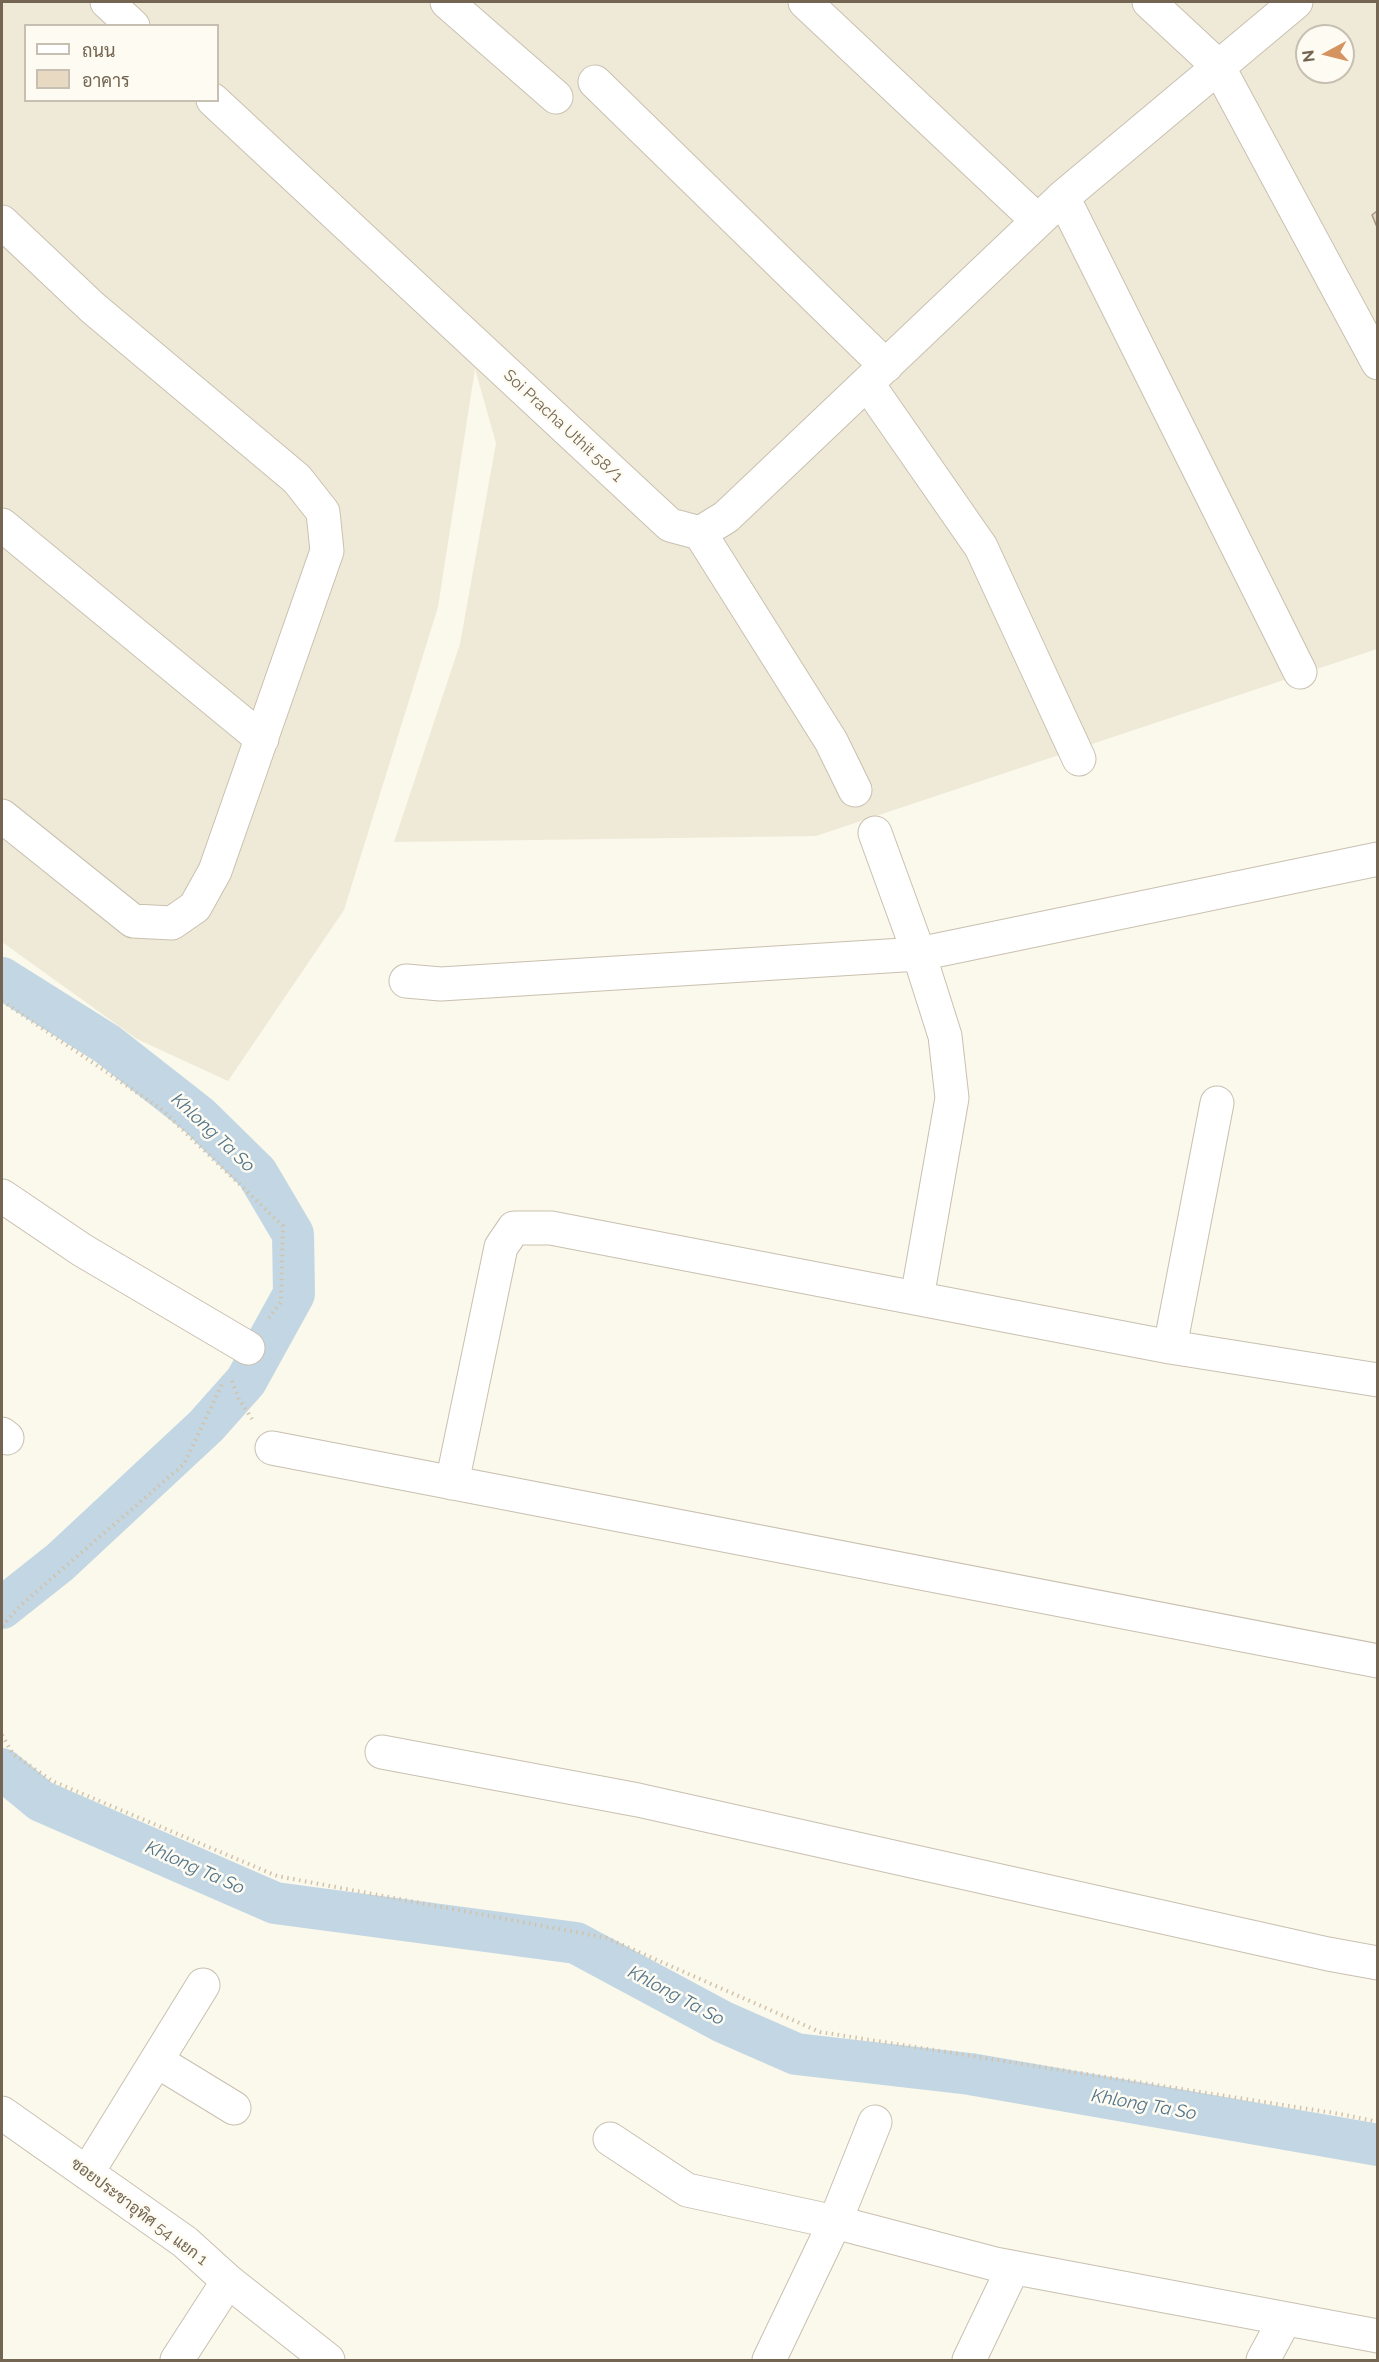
<!DOCTYPE html>
<meta charset="utf-8">
<style>
body{margin:0}
#map{position:relative;width:1379px;height:2362px;overflow:hidden;background:#fbf8ec;font-family:Raleway,Sarabun,sans-serif}
canvas{display:block}
.frame{position:absolute;inset:0;border:3px solid #736551;pointer-events:none}
.legend{position:absolute;left:24px;top:24px;width:195px;height:78px;box-sizing:border-box;background:#fdfbf2;border:2px solid #c6bfb2;margin:0;padding:8px 10px;list-style:none;font-size:18px;color:#736551}
.legend li{display:flex;align-items:center;gap:12px;height:30px}
.legend b{width:30px;border:2px solid #c6bfb2}
.north{position:absolute;left:1295px;top:24px;width:60px;height:60px;box-sizing:border-box;background:#fdfbf2;border:2px solid #c6bfb2;border-radius:50%;rotate:263deg;font-size:16px;font-weight:700;line-height:24px;text-align:center;color:#736551}
.north::after{content:'';display:block;margin:auto;width:21px;height:27px;background:#d59360;clip-path:polygon(50% 0,100% 100%,50% 72%,0 100%)}
</style>
<div id="map">
<canvas width="1379" height="2362"></canvas>
<div class="frame"></div>
<ul class="legend">
<li><b style="height:8px;background:#fff"></b>ถนน</li>
<li><b style="height:16px;background:#e8d9c2"></b>อาคาร</li>
</ul>
<div class="north">N</div>
</div>
<script>
const c = document.querySelector('canvas').getContext('2d');
c.lineJoin = 'round';
function fill(path, color) {
  c.fillStyle = color;
  c.fill(path, 'evenodd');
}
function poly(rows) {
  const path = new Path2D();
  for (const r of rows) {
    path.moveTo(r[0], r[1]);
    for (let i = 2; i < r.length; i += 2) path.lineTo(r[i], r[i + 1]);
  }
  return path;
}
function stroke(path, color, width, dash) {
  c.strokeStyle = color;
  c.lineWidth = width;
  c.lineCap = dash ? 'butt' : 'round';
  c.setLineDash(dash || []);
  c.stroke(path);
}
function drawText(font, color, halo, rows, align = 'center') {
  c.font = font + ' Raleway,Sarabun,sans-serif';
  c.lineWidth = 5;
  c.setLineDash([]);
  c.textBaseline = 'middle';
  c.strokeStyle = halo;
  c.fillStyle = color;
  for (const [text, x, y, turn = 0] of rows) {
    c.save();
    c.translate(x, y);
    c.rotate((+turn || 0) * Math.PI / 180);
    c.textAlign = isNaN(turn) ? turn : align;
    if (halo) c.strokeText(text, 0, 0);
    c.fillText(text, 0, 0);
    c.restore();
  }
}
fill(poly([
 [2,2,1377,2,1377,649,816,836,394,842,460,644,496,443,475,369,438,607,344,910,228,1081,137,1039,2,942],
 [26,26,218,26,218,100,26,100],
 [1307,36,1343,36,1343,72,1307,72]
]), '#efead8');
stroke(poly([
 [2,978,107,1044,199,1116,257,1173,293,1234,294,1294,246,1381,206,1426,60,1562,2,1608],
 [2,1769,41,1801,275,1903,576,1943,723,2022,796,2054,970,2074,1378,2145]
]), '#c2d7e3', 42);
const building = poly([
 [1377,211,1377,227,1372,215,1377,211]
]);
fill(building, '#e8d9c2');
stroke(building, '#a29888', 1.5);
const minor = poly([
 [107,2,133,26],
 [447,2,556,97],
 [805,2,1038,221],
 [1149,2,1218,66,1378,363],
 [595,82,886,366],
 [213,100,670,525,700,533,831,741,855,790],
 [1063,197,1300,672],
 [2,222,93,308,297,479,323,512,327,551,215,871,195,907,172,923,133,921,2,816],
 [867,383,981,547,1079,759],
 [2,525,262,739],
 [700,533,726,517,1063,197,1296,2],
 [875,833,919,954,945,1036,952,1098,917,1298],
 [406,981,441,984,919,954,1378,859],
 [2,1196,82,1250,248,1348],
 [1170,1347,1217,1103],
 [2,1434,7,1438],
 [272,1448,1378,1661],
 [452,1483,501,1247,514,1228,551,1228,1170,1347,1378,1380],
 [382,1752,638,1800,1328,1954,1378,1963],
 [157,2061,234,2108],
 [2,2113,185,2242,228,2281,328,2360],
 [875,2122,835,2222,995,2264,1378,2336],
 [610,2139,687,2190,835,2222,769,2360],
 [87,2173,203,1985],
 [177,2360,228,2281],
 [969,2360,1013,2268],
 [1263,2360,1285,2319]
]);
stroke(minor, '#c9c0b0', 35);
stroke(poly([
 [2,1001,161,1109,283,1226,281,1302,269,1318],
 [232,1381,239,1399,252,1419],
 [2,1626,21,1605,184,1464,222,1384],
 [2,1735,13,1754,52,1781,277,1876,607,1938,820,2032,1340,2114,1378,2122]
]), '#d2c2a9', 4, [1.5, 4.5]);
stroke(minor, '#fff', 33);
drawText('16px', '#736551', '#fdfbf2', [
 ["Soi Pracha Uthit 58/1",563,426,43],
 ["ซอยประชาอุทิศ 54 แยก 1",139,2212,37]
]);
drawText('italic 18px', '#51748a', '#fdfbf2', [
 ["Khlong Ta So",213,1133,43],
 ["Khlong Ta So",195,1868,24],
 ["Khlong Ta So",676,1996,28],
 ["Khlong Ta So",1144,2105,10]
]);
</script>
